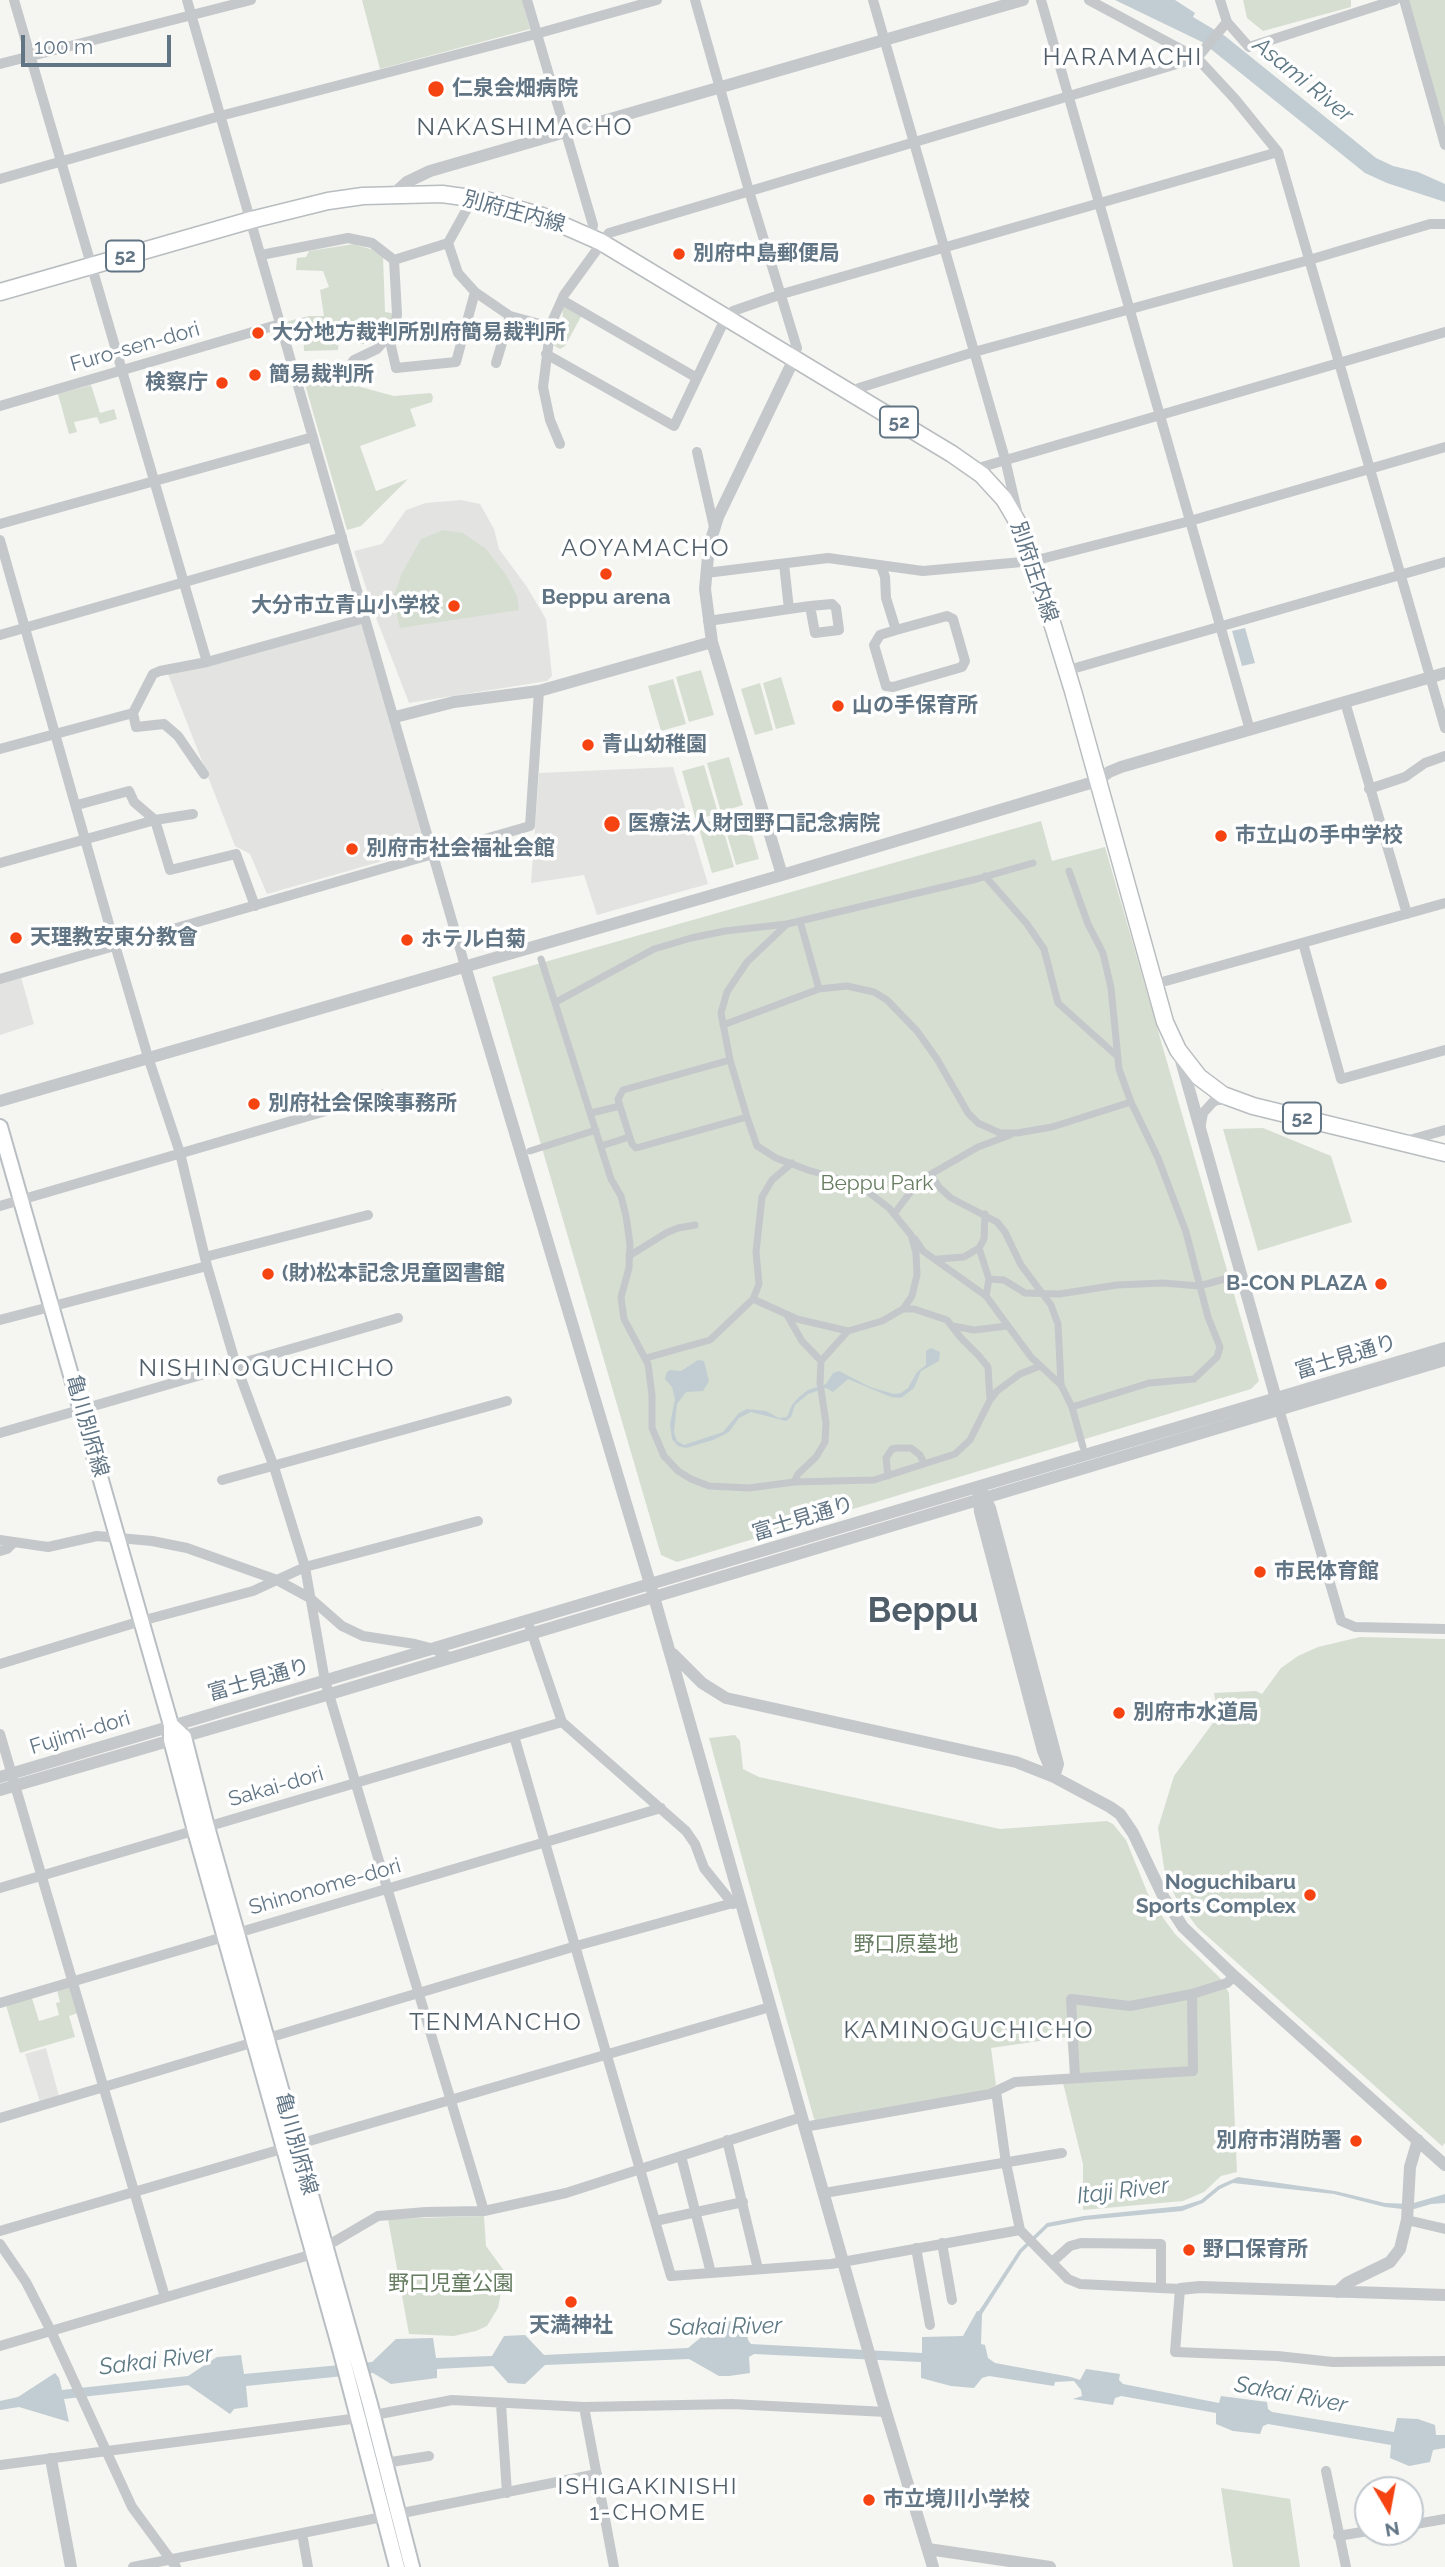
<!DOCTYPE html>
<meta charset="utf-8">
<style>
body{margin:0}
#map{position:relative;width:1445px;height:2567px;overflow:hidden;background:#f5f5f1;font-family:Raleway,sans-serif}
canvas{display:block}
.north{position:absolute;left:1354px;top:2476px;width:70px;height:70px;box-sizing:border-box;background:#fff;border:2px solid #c0c8ce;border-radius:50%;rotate:170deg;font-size:19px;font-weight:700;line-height:28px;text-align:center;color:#617585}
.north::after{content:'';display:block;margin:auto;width:24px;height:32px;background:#f54311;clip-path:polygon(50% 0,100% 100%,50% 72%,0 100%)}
.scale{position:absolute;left:21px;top:35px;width:150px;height:32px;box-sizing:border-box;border:4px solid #617585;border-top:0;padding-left:9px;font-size:21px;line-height:24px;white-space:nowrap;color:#617585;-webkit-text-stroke:5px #fff;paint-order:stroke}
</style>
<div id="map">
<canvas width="1445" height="2567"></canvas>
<div class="north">N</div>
<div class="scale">100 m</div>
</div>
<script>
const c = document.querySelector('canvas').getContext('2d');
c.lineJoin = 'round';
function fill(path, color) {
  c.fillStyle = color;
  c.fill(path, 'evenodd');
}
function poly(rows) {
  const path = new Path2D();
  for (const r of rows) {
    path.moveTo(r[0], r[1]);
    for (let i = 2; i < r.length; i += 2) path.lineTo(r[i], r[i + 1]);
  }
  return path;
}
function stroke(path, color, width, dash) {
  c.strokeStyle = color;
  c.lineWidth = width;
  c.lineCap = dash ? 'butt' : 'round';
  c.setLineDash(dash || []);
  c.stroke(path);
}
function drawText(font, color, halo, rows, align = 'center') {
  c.font = font + ' Raleway,"Noto Sans JP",sans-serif';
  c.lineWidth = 7;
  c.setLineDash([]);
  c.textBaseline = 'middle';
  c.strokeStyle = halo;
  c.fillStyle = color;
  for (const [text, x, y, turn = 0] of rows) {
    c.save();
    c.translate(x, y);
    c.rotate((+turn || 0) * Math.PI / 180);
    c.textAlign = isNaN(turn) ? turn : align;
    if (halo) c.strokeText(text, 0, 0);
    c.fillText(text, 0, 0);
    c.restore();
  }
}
fill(poly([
 [461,500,480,504,494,529,499,549,527,587,546,619,552,676,547,681,409,703,375,615,354,551,382,544,406,510,426,503],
 [359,622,363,624,427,844,425,849,267,894,250,854,235,846,168,674],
 [673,767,708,884,597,915,584,875,531,883,539,773],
 [21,977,34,1024,0,1035,0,983],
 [46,2048,59,2096,40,2102,25,2054]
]), '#e3e4e2');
fill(poly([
 [362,0,522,0,530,29,380,69],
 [1243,0,1351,0,1351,7,1263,31,1247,18],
 [1407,0,1445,0,1445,127],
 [354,244,373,250,383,257,385,312,392,313,392,333,374,344,359,344,357,336,339,336,338,350,304,351,303,331,286,327,285,322,309,316,324,316,320,290,329,287,323,271,296,270,297,258,306,257,309,251],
 [562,304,583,313,565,346,560,349,553,345,563,320],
 [320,376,394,396,431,393,433,397,432,402,410,409,416,426,360,446,376,491,408,479,361,526,347,530,304,381],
 [91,385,100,413,114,409,117,419,100,424,97,417,74,422,77,432,69,434,58,394],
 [443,530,463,533,485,548,507,576,517,596,519,610,400,628,393,598,402,573,421,539],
 [701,670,714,715,689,722,676,677],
 [781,677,795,724,776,729,763,683],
 [673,679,686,724,661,731,648,686],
 [760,683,773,730,755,735,741,689],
 [729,757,743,805,721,812,707,763],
 [704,765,718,813,696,820,682,771],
 [745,811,759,859,736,865,722,817],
 [720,818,734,867,712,873,698,825],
 [1041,821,1052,861,1105,847,1259,1381,1251,1389,677,1562,661,1555,492,977],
 [1263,1128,1331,1156,1352,1222,1258,1251,1223,1129],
 [1360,1637,1445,1639,1445,2143,1442,2146,1197,1927,1177,1900,1165,1874,1158,1828,1174,1776,1218,1716,1214,1693,1256,1691,1262,1694,1281,1668,1298,1656,1318,1647],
 [735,1735,740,1741,743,1769,759,1777,1000,1829,1107,1821,1113,1824,1126,1840,1148,1894,1164,1919,1175,1934,1220,1978,1229,1993,1237,2172,1221,2176,1204,2192,1183,2201,1083,2210,1083,2164,1063,2083,1071,2077,1067,2037,991,2048,996,2085,989,2090,817,2121,814,2119,709,1738],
 [70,1986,78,2013,69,2016,75,2037,20,2053,6,2005,32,1998,39,2021,59,2015,56,2003,60,2002,57,1990],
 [484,2216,486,2246,505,2272,498,2308,487,2326,476,2331,454,2336,409,2334,388,2219],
 [1221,2488,1290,2499,1300,2567,1233,2567]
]), '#d6ded1');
fill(poly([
 [1115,0,1175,0,1195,13,1193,17,1225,36,1376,158,1393,166,1418,172,1445,184,1445,202,1387,183,1365,173,1202,42],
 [1245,628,1255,663,1242,666,1232,631],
 [931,1348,940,1352,939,1361,921,1371,914,1388,901,1398,891,1397,848,1379,833,1392,826,1388,808,1394,795,1405,791,1417,786,1421,751,1412,739,1418,729,1432,713,1440,686,1448,678,1446,672,1439,670,1424,675,1399,672,1387,665,1379,667,1372,670,1370,681,1371,698,1360,704,1361,709,1381,703,1391,686,1392,677,1404,674,1432,677,1441,684,1445,723,1432,739,1413,747,1409,766,1411,779,1418,787,1417,792,1405,799,1397,808,1390,826,1384,833,1373,839,1371,870,1387,894,1394,901,1393,908,1388,917,1372,926,1365,926,1351],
 [1238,2177,1335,2191,1385,2203,1410,2204,1445,2194,1445,2203,1431,2204,1411,2210,1385,2207,1334,2194,1233,2183,1220,2189,1203,2203,1182,2211,1085,2220,1048,2227,1022,2252,982,2314,981,2344,985,2345,988,2358,995,2363,1071,2377,1080,2380,1086,2369,1120,2374,1119,2380,1123,2384,1219,2403,1221,2396,1267,2402,1268,2409,1272,2412,1394,2432,1397,2418,1418,2419,1435,2425,1436,2435,1445,2435,1445,2448,1433,2450,1430,2462,1409,2466,1390,2458,1391,2445,1268,2424,1263,2426,1260,2434,1233,2431,1216,2424,1216,2413,1121,2396,1115,2398,1113,2405,1073,2399,1082,2396,1081,2390,1074,2381,1055,2382,1054,2386,989,2376,982,2378,974,2388,951,2386,921,2378,921,2362,754,2354,749,2357,750,2373,729,2376,719,2376,689,2359,545,2365,525,2384,508,2383,493,2366,437,2369,437,2378,391,2384,373,2373,246,2386,248,2407,234,2409,230,2414,188,2385,64,2399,69,2422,19,2407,0,2410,0,2401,18,2397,55,2373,59,2378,62,2390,188,2376,217,2357,241,2355,244,2374,372,2362,396,2339,433,2338,436,2358,492,2356,504,2336,525,2335,544,2355,688,2348,721,2321,746,2322,748,2340,751,2344,922,2353,922,2337,963,2336,977,2311,979,2311,1019,2250,1047,2223,1084,2216,1182,2206,1201,2200,1218,2186]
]), '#c1cdd2');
const secondary = poly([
 [0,1127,171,1725,171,1740,195,1831,339,2345,397,2567],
 [171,1725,184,1737,207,1827,370,2404,412,2567]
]);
const primary = poly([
 [0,292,251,220,328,201,363,196,442,194,485,200,542,216,601,242,952,454,982,475,1004,499,1021,528,1033,561,1073,691,1165,1022,1178,1050,1199,1077,1223,1095,1253,1106,1445,1153]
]);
stroke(secondary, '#b8bec2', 18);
stroke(primary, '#b9bdc0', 19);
stroke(poly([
 [1069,871,1088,924,1103,953,1111,988,1119,1069,1131,1102,1158,1158,1186,1232,1208,1317,1220,1347,1217,1357,1194,1379,1149,1383,1072,1407],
 [985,876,1027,924,1044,949,1058,1003,1117,1056],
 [800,921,819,989,847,986,874,992,887,1000,917,1031,937,1059,968,1113,978,1123,1000,1133,1017,1133,1052,1127,1131,1102],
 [787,924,747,962,727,992,721,1013,730,1060,623,1090,618,1099,620,1106,632,1144,636,1148,747,1117,757,1146,776,1158,808,1170,846,1181,867,1191,889,1208,911,1235,916,1253,917,1275,912,1296,903,1309],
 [541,959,611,1179,621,1196,626,1216,630,1244,629,1268,621,1297,622,1305,624,1319,648,1364,652,1395,652,1428,664,1456,678,1471,691,1479,709,1486,749,1488,794,1482,798,1474,816,1457,825,1442,826,1423,821,1390],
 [556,1002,654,949,691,938,725,931,787,924,977,879,1033,863],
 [723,1025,819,989],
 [730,1060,747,1117],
 [591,1113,620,1106],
 [601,1146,629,1137],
 [530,1151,596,1130],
 [931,1174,939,1187,951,1198,997,1222,1005,1232,1021,1265,1051,1305,1058,1324,1061,1385,1072,1407,1083,1447],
 [894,1214,909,1194,931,1174,978,1147,1010,1135],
 [915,1239,923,1251,986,1296,1031,1357,1061,1385],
 [979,1248,989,1279,986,1296],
 [629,1256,666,1233,678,1228,695,1225],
 [938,1259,964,1257,979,1248,984,1239,985,1214],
 [989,1279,1004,1280,1025,1293,1059,1294,1117,1285,1163,1283,1199,1286,1232,1277],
 [753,1299,759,1284,756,1252,762,1197,772,1180,792,1163],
 [787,1315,802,1341,821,1361],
 [953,1326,974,1330,1007,1326],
 [646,1358,710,1340,753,1299,797,1319,848,1331,882,1321,903,1309,914,1309,947,1320,961,1338,979,1356,988,1367,990,1400],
 [820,1384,821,1361,848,1331],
 [888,1476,886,1458,892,1449,897,1448,911,1448,920,1455,924,1463],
 [794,1482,874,1480,955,1454,970,1440,990,1400,997,1391,1020,1374,1040,1366]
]), '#c4c8cb', 7);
stroke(poly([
 [14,0,207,662],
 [187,0,465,966],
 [527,0,593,225,591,236],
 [695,0,749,191,797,348,794,359],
 [873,0,1005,459,1017,511],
 [1041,0,1250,730],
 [1089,0,1197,58,1235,99,1278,152,1445,728],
 [1404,0,1445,145],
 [1227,22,1249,47,1395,0],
 [0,64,251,0],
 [0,179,220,116,536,34,657,0],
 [473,198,448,243,458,273,475,292,510,316,551,327],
 [261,255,348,238,372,243,394,260],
 [562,300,697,378],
 [389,337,396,368,456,362,475,292],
 [546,354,674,426,726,317,733,311,782,294,1278,152],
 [496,363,510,316],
 [296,378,319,372,343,375,354,360,377,349,395,329,397,314,394,260,448,243],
 [854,395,859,388,974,352,1309,260,1430,224,1445,224],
 [0,406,280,324],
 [560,444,550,420,543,387,551,324,564,295,609,233,1197,58,1227,22,1220,0],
 [697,452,714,527],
 [975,469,1445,332],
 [0,524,313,437],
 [0,540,115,945,148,1057,180,1153,207,1266,236,1365,274,1467,305,1567,325,1681,484,2211],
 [784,564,789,609],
 [881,566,885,577,886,598,896,630,947,616,953,619,965,661,962,667,893,687,886,686,874,645,880,635,896,630],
 [706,573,828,558,923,571,1033,561,1190,521,1445,447],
 [708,621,789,609,810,606,832,604,836,608,839,630,815,633,810,606],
 [0,635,342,537],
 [1072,669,1445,562],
 [1345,702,1407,914],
 [133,713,136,727,164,724,178,736,204,774],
 [0,749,133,713,153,674,160,671,207,662,365,618],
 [1369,789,1405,777,1425,763,1445,756],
 [77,805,129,791,134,802,155,820,170,870,236,854,255,906],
 [0,863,155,820,193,814],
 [1303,943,1341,1079,1445,1050],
 [0,979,530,826,539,691],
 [1155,984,1445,903],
 [1200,1129,1203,1113,1213,1102,1217,1100,1229,1100],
 [1406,1141,1445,1130],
 [0,1206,384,1094],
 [205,1257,368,1215],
 [0,1320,207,1266],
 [1279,1409,1341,1621,1355,1627,1445,1629],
 [0,1433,398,1318],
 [222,1480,507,1401],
 [0,1540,48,1547,97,1536,152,1541,187,1548,277,1580,310,1598,342,1626,363,1636,415,1644,434,1649,451,1658],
 [0,1551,7,1549,13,1543],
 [530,1628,562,1722,686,1831,695,1844,704,1868,733,1904],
 [0,1664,141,1621,253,1591,305,1567,478,1521],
 [0,1734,165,2297],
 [514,1736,671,2276,831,2264,1020,2230,1068,2279,1080,2284,1180,2289,1175,2352,1277,2356,1333,2362,1445,2361],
 [0,1888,562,1722],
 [0,2003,661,1808],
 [1075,2078,1071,1999,1130,2006,1192,1994],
 [996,2091,1006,2163,1020,2230],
 [0,2118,576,1946,740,1901],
 [804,2127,990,2094,1015,2082,1193,2071,1192,1994,1227,1983,1234,1976],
 [727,2140,758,2269],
 [681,2156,711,2273],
 [824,2193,1062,2153],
 [1407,2220,1445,2229],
 [655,2221,743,2202],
 [0,2231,770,2007],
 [942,2243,952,2300],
 [0,2244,26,2282,51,2331,132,2507,176,2567],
 [916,2248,930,2325],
 [1052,2262,1070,2246,1081,2243,1161,2244,1161,2288],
 [0,2346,313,2254,378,2216,426,2212,484,2211,566,2193,802,2117],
 [501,2404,507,2493],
 [584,2407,614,2567],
 [385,2463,429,2456],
 [0,2465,359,2418,452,2400,584,2407,732,2404,886,2412],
 [1326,2471,1346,2567],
 [1410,2525,1445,2519],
 [302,2533,308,2567],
 [1338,2536,1368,2531],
 [133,2567,597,2474]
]), '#c4c8cb', 10);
stroke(poly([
 [394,194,407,182,430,171,1023,0],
 [395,717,454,702,539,691,712,642],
 [782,875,712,642,705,589,709,546,718,517,794,359],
 [465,966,654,1597,882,2399,933,2567],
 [1180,1057,1278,1406],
 [0,1101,782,875,1097,781,1109,772,1121,767,1445,673],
 [981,1490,990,1508,1058,1764,1054,1777],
 [978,1491,980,1512,1043,1751,1054,1777],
 [673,1654,702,1683,726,1698,1016,1762,1054,1777,1110,1807,1120,1814,1133,1833,1164,1898,1183,1927,1234,1976,1445,2165],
 [0,1777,1445,1348],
 [0,1790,330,1694,1445,1360],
 [1180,2289,1200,2287,1445,2295],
 [1337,2292,1347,2283,1390,2262,1400,2249,1407,2220,1410,2167,1418,2140],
 [51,2459,71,2567],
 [928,2549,1050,2567]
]), '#c4c8cb', 12);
stroke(secondary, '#fff', 14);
stroke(primary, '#fff', 16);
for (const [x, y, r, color] of [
 [436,89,9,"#f54311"],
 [679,254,7,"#f54311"],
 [258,333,7,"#f54311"],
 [255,375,7,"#f54311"],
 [222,383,7,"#f54311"],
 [606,574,7,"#f54311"],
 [454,606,7,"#f54311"],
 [838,706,7,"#f54311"],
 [588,745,7,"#f54311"],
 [612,824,9,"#f54311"],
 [1221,836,7,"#f54311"],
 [352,849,7,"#f54311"],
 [16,938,7,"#f54311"],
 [407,940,7,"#f54311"],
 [254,1104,7,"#f54311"],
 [268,1274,7,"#f54311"],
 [1381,1284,7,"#f54311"],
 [1260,1572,7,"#f54311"],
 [1119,1713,7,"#f54311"],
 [1310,1895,7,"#f54311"],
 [1356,2141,7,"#f54311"],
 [1189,2250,7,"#f54311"],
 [571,2302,7,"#f54311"],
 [869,2500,7,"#f54311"]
]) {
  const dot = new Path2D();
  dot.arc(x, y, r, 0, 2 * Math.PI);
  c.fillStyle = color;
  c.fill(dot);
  stroke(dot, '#fff', 2.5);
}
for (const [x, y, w] of [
 [125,256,38],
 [899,422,38],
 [1302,1118,38]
]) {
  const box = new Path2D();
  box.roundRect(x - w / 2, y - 15.5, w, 31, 5);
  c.fillStyle = '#fff';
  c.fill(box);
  stroke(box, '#617585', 2);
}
drawText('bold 19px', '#617585', null, [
 ["52",125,256],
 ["52",899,422],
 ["52",1302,1118]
]);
drawText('bold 21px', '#617585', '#fff', [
 ["仁泉会畑病院",452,89],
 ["別府中島郵便局",693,254],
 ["大分地方裁判所別府簡易裁判所",272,333],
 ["簡易裁判所",269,375],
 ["検察庁",208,383,"right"],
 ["Beppu arena",606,598,"center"],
 ["大分市立青山小学校",440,606,"right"],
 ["山の手保育所",852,706],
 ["青山幼稚園",602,745],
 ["医療法人財団野口記念病院",628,824],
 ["市立山の手中学校",1235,836],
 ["別府市社会福祉会館",366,849],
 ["天理教安東分教會",30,938],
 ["ホテル白菊",421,940],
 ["別府社会保険事務所",268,1104],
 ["(財)松本記念児童図書館",282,1274],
 ["B-CON PLAZA",1367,1284,"right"],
 ["市民体育館",1274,1572],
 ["別府市水道局",1133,1713],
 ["Noguchibaru",1296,1883,"right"],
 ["Sports Complex",1296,1907,"right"],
 ["別府市消防署",1342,2141,"right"],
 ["野口保育所",1203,2250],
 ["天満神社",571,2326,"center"],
 ["市立境川小学校",883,2500]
], 'left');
drawText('21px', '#617585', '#fff', [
 ["別府庄内線",514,212,15],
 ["Furo-sen-dori",135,347,-16],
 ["別府庄内線",1034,572,71],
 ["富士見通り",1346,1357,-17],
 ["亀川別府線",87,1426,74],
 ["富士見通り",803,1519,-17],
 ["富士見通り",259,1680,-16],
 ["Fujimi-dori",80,1733,-17],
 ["Sakai-dori",276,1787,-16],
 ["Shinonome-dori",325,1887,-16],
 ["亀川別府線",296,2144,74]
]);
drawText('21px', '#667c60', '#fff', [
 ["Beppu Park",877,1184],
 ["野口原墓地",906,1945],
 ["野口児童公園",451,2284]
]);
drawText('italic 23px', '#5c7883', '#fff', [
 ["Asami River",1303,80,39],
 ["Itaji River",1123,2191,-7],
 ["Sakai River",725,2327,-1],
 ["Sakai River",156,2361,-7],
 ["Sakai River",1291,2395,11]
]);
c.letterSpacing = '2px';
drawText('23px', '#505e69', '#fff', [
 ["ISHIGAKINISHI",648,2487],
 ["1-CHOME",648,2513]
]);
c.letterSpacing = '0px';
c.letterSpacing = '2px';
drawText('24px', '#505e69', '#fff', [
 ["HARAMACHI",1123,58],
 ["NAKASHIMACHO",525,128],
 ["AOYAMACHO",646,549],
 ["NISHINOGUCHICHO",267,1369],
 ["TENMANCHO",496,2023],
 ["KAMINOGUCHICHO",969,2031]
]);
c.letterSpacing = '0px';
drawText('bold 35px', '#505e69', '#fff', [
 ["Beppu",923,1611]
]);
</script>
